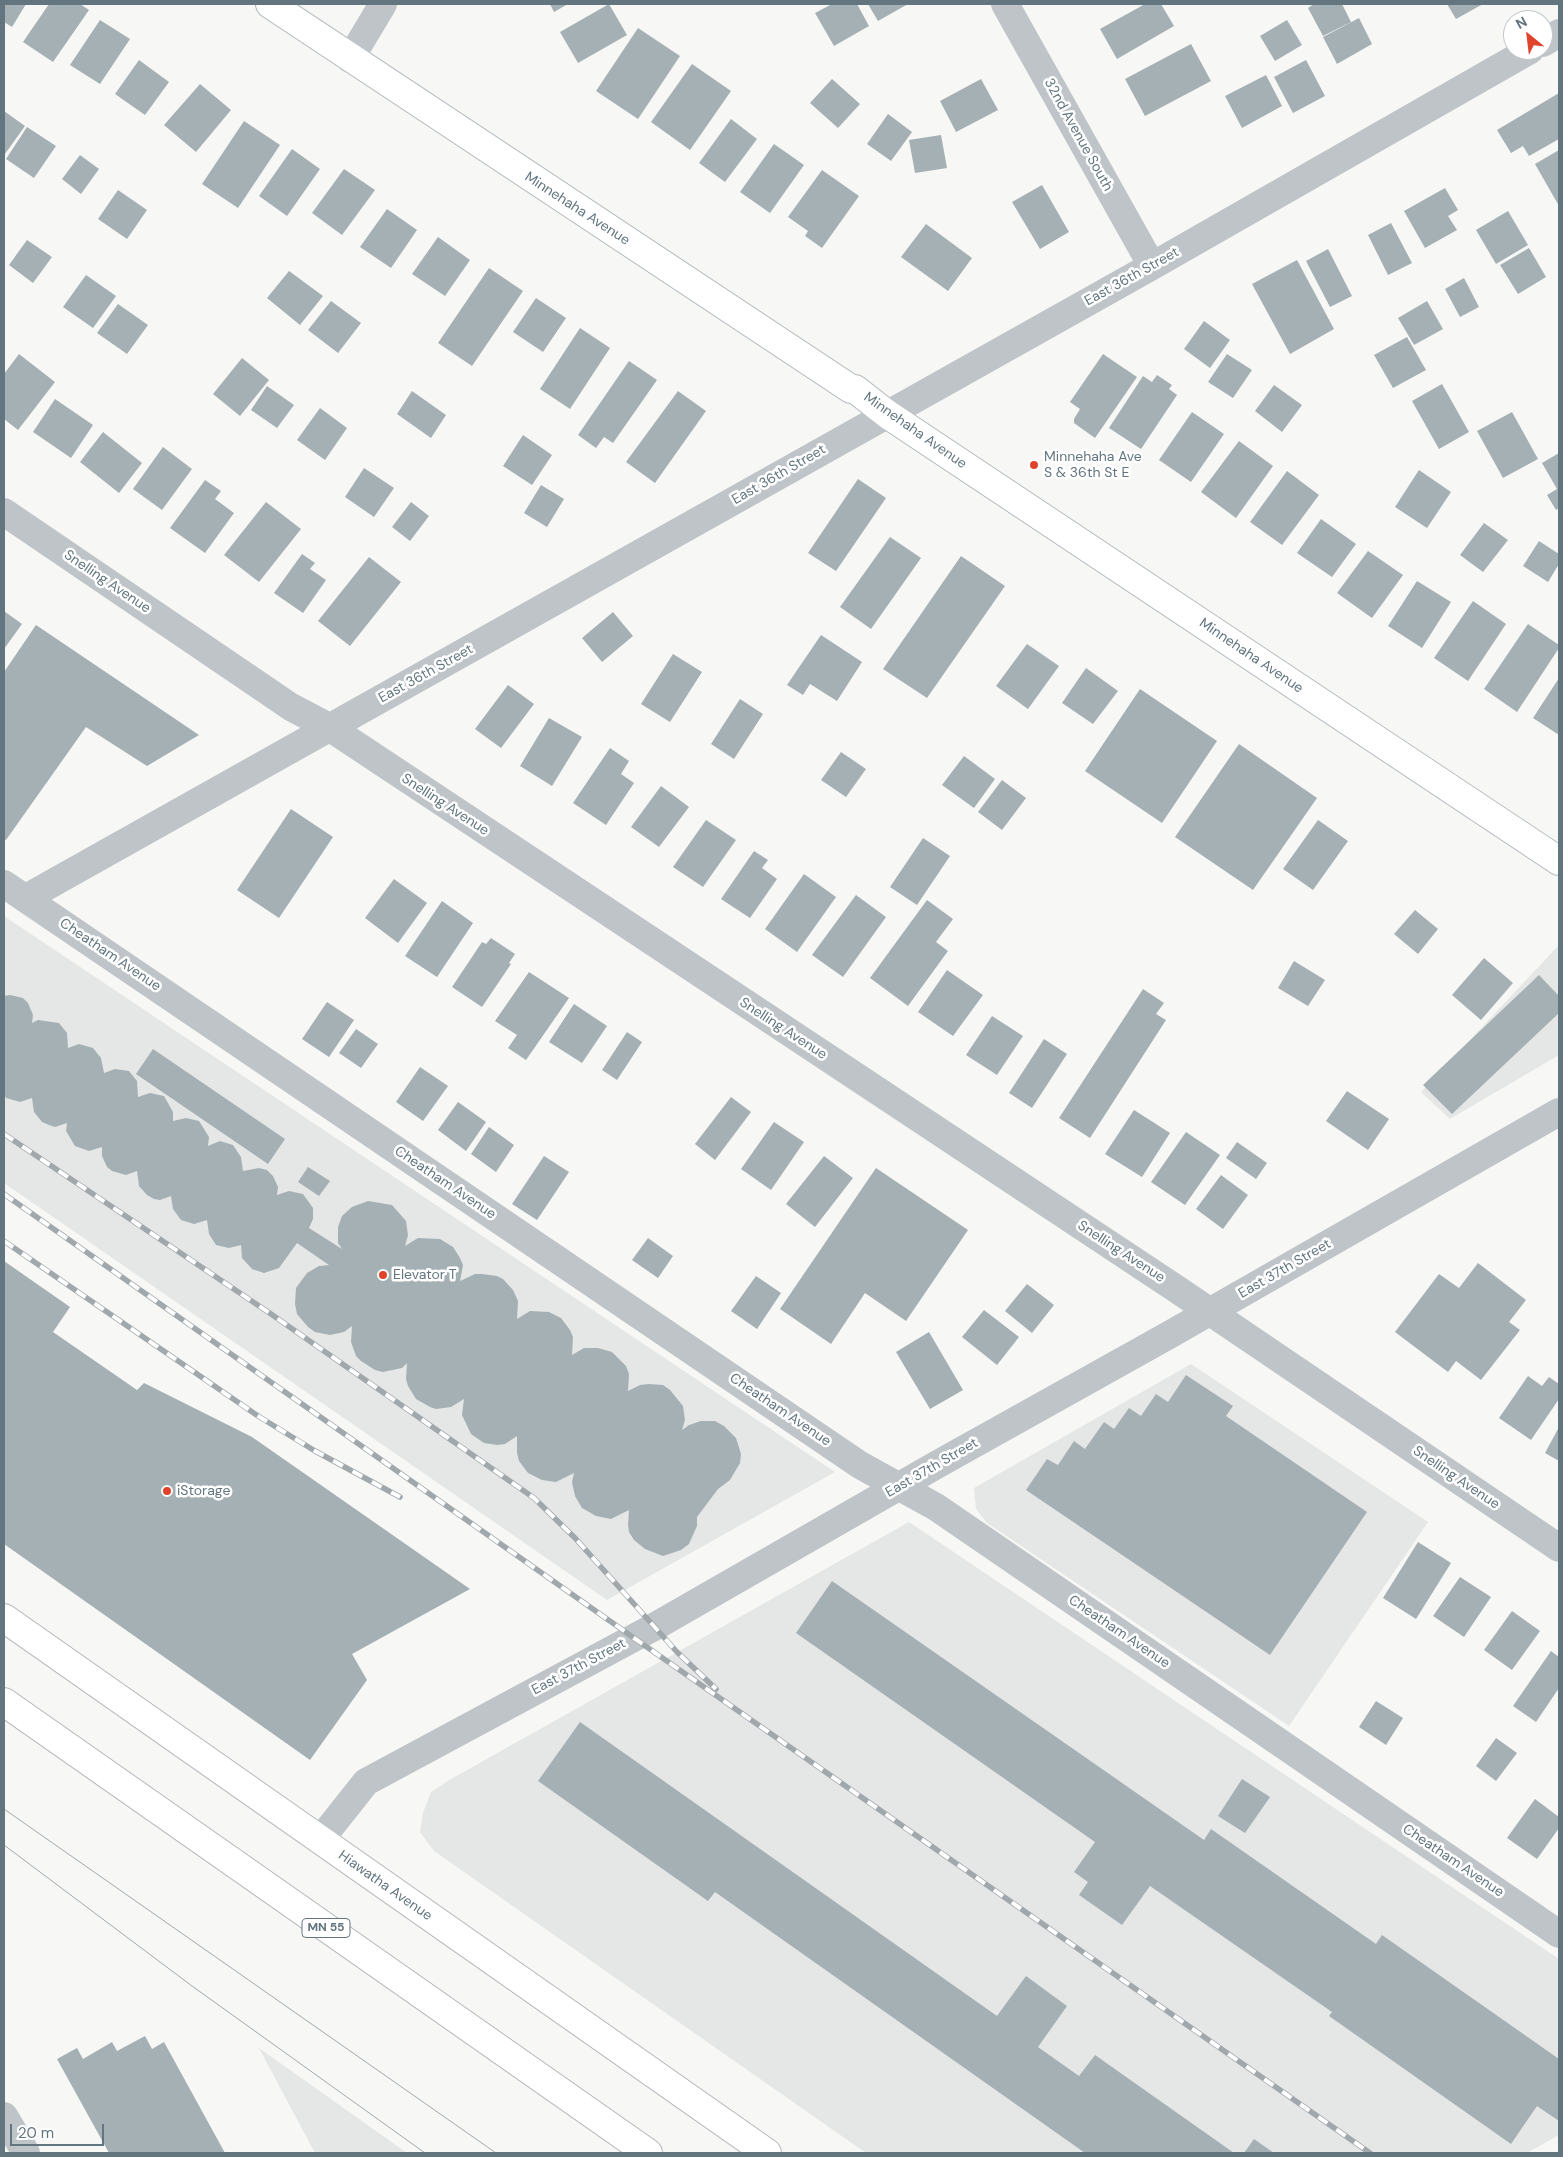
<!DOCTYPE html>
<style>
body{margin:0}
#map{position:relative;width:1563px;height:2157px;overflow:hidden;background:#f7f7f5;font-family:"DM Sans",sans-serif}
canvas{display:block}
.frame{position:absolute;inset:0;border:5px solid #63767f;pointer-events:none}
.north{position:absolute;left:1503px;top:10px;width:50px;height:50px;box-sizing:border-box;background:#fff;border:1px solid #c1c8cc;border-radius:50%;rotate:331deg;font-size:14px;font-weight:700;line-height:20px;text-align:center;color:#63767f}
.north::after{content:'';display:block;margin:auto;width:18px;height:22px;background:#e0432c;clip-path:polygon(50% 0,100% 100%,50% 72%,0 100%)}
.scale{position:absolute;left:10px;top:2124px;width:94px;height:22px;box-sizing:border-box;border:2px solid #63767f;border-top:0;padding-left:6px;font-size:15px;line-height:18px;white-space:nowrap;color:#63767f;-webkit-text-stroke:4px #fff;paint-order:stroke}
</style>
<div id="map">
<canvas width="1563" height="2157"></canvas>
<div class="frame"></div>
<div class="north">N</div>
<div class="scale">20 m</div>
</div>
<script>
const c = document.querySelector('canvas').getContext('2d');
c.lineJoin = 'round';
function fill(path, color) {
  c.fillStyle = color;
  c.fill(path, 'evenodd');
}
function poly(rows) {
  const path = new Path2D();
  for (const r of rows) {
    path.moveTo(r[0], r[1]);
    for (let i = 2; i < r.length; i += 2) path.lineTo(r[i], r[i + 1]);
  }
  return path;
}
function stroke(path, color, width, dash) {
  c.strokeStyle = color;
  c.lineWidth = width;
  c.lineCap = dash ? 'butt' : 'round';
  c.setLineDash(dash || []);
  c.stroke(path);
}
function drawText(font, color, halo, rows, align = 'center') {
  c.font = font + ' "DM Sans",sans-serif';
  c.lineWidth = 5;
  c.setLineDash([]);
  c.textBaseline = 'middle';
  c.strokeStyle = halo;
  c.fillStyle = color;
  for (const [text, x, y, turn = 0] of rows) {
    c.save();
    c.translate(x, y);
    c.rotate((+turn || 0) * Math.PI / 180);
    c.textAlign = isNaN(turn) ? turn : align;
    if (halo) c.strokeText(text, 0, 0);
    c.fillText(text, 0, 0);
    c.restore();
  }
}
fill(poly([
 [4,916,835,1472,607,1600,4,1183],
 [1559,945,1559,1055,1450,1119,1421,1092],
 [1191,1364,1428,1522,1289,1726,987,1523,976,1509,974,1488],
 [909,1522,1559,1959,1559,2135,1527,2153,866,2153,434,1851,420,1832,423,1813,431,1792,451,1779],
 [259,2048,407,2153,315,2153]
]), '#e5e7e6');
fill(poly([
 [4,4,26,4,12,27,4,22],
 [49,4,80,4,89,10,53,62,23,42],
 [550,4,568,4,554,12],
 [609,4,627,35,578,63,560,32],
 [832,4,857,4,869,26,834,46,815,13],
 [868,4,908,4,878,21],
 [1145,4,1161,4,1174,26,1117,59,1100,29],
 [1314,4,1342,4,1351,22,1323,36,1308,8],
 [1447,4,1483,4,1456,19],
 [1359,18,1372,44,1337,64,1323,37],
 [100,20,130,39,100,84,70,65],
 [1287,20,1302,45,1275,61,1260,36],
 [638,28,680,56,638,119,596,91],
 [1191,44,1211,81,1145,116,1125,79],
 [139,60,169,82,145,115,115,94],
 [1306,60,1325,96,1293,113,1274,77],
 [692,64,731,91,690,150,651,122],
 [1266,75,1282,106,1242,128,1225,96],
 [832,79,860,104,838,128,810,103],
 [981,79,998,110,956,132,940,101],
 [200,84,231,110,196,152,164,125],
 [1559,93,1559,139,1529,156,1523,146,1511,153,1497,130],
 [4,111,25,126,5,154,4,153],
 [888,114,912,132,891,161,867,144],
 [731,119,757,139,725,182,699,163],
 [244,121,280,145,238,208,202,184],
 [27,127,56,146,34,178,6,159],
 [941,135,947,168,915,173,909,140],
 [774,144,804,165,770,213,740,192],
 [292,149,320,169,287,216,259,196],
 [1559,150,1559,206,1535,164],
 [80,155,99,169,81,194,62,179],
 [344,169,375,190,342,235,312,213],
 [822,170,859,196,822,248,805,236,808,231,788,217],
 [1042,185,1069,232,1040,249,1012,202],
 [1445,188,1458,210,1448,216,1457,230,1425,248,1404,211],
 [118,190,147,210,127,239,98,219],
 [387,209,417,230,391,268,360,247],
 [1508,211,1528,245,1496,264,1476,230],
 [1391,223,1412,263,1388,275,1368,235],
 [926,224,972,258,948,291,901,257],
 [438,237,470,260,445,296,412,274],
 [27,240,52,257,33,283,9,265],
 [1529,248,1546,277,1518,294,1500,265],
 [1328,249,1352,296,1330,307,1306,261],
 [1297,260,1334,329,1290,354,1252,284],
 [489,268,523,291,472,366,438,343],
 [289,271,323,296,300,325,267,298],
 [86,275,116,296,93,328,63,307],
 [1464,278,1479,307,1460,317,1445,289],
 [536,298,566,318,543,352,513,332],
 [331,301,361,323,338,353,308,330],
 [1427,301,1443,329,1414,345,1398,318],
 [118,304,148,325,127,354,97,333],
 [1204,321,1230,340,1210,368,1184,349],
 [580,328,610,348,570,409,540,389],
 [1407,337,1426,370,1393,388,1374,355],
 [19,354,55,382,18,430,4,419,4,374],
 [1103,354,1137,377,1095,438,1074,423,1074,419,1080,409,1070,402],
 [1227,354,1252,370,1233,398,1208,382],
 [242,358,269,380,240,416,213,394],
 [629,361,657,380,613,443,604,437,596,448,578,435],
 [1157,375,1172,385,1169,389,1177,395,1141,449,1109,428,1143,376,1152,382],
 [1442,384,1469,432,1439,449,1412,401],
 [1274,385,1302,405,1282,432,1255,411],
 [267,386,294,405,277,428,251,410],
 [412,391,446,415,431,438,397,414],
 [678,391,706,411,655,483,626,462],
 [55,399,93,425,71,458,33,432],
 [320,408,347,428,325,460,297,440],
 [1192,412,1224,434,1191,482,1159,460],
 [1512,412,1538,459,1503,478,1477,431],
 [103,432,142,463,119,493,80,462],
 [523,435,552,455,532,485,503,466],
 [1239,441,1273,466,1236,518,1201,492],
 [163,447,192,469,162,510,133,489],
 [1559,453,1559,508,1556,510,1547,495,1557,489,1542,463],
 [364,468,394,488,374,517,345,497],
 [1419,470,1451,492,1427,528,1395,507],
 [1287,471,1319,495,1282,545,1250,522],
 [858,479,886,498,836,571,808,553],
 [205,480,221,491,215,499,234,513,205,553,170,528],
 [541,485,564,499,547,527,524,513],
 [266,502,301,529,259,582,224,555],
 [411,502,429,516,410,541,392,527],
 [1321,519,1356,544,1332,577,1297,553],
 [1484,523,1508,540,1483,572,1460,555],
 [890,537,921,558,871,629,840,607],
 [1539,541,1559,554,1559,564,1548,582,1523,566],
 [1368,551,1403,575,1372,618,1337,593],
 [302,554,315,563,310,569,326,580,303,613,274,593],
 [961,556,1005,586,927,698,883,669],
 [369,557,401,582,350,646,318,621],
 [1417,581,1451,602,1422,648,1388,626],
 [1473,601,1506,624,1468,681,1434,658],
 [4,611,22,624,4,649],
 [613,612,633,636,602,662,582,638],
 [1528,624,1559,645,1559,648,1517,712,1484,689],
 [36,625,199,735,147,766,86,727,6,840,4,839,4,672],
 [821,635,862,662,837,701,810,684,803,695,787,685],
 [1027,644,1059,666,1028,709,996,686],
 [673,654,702,672,670,722,641,704],
 [1086,668,1118,691,1093,724,1062,703],
 [1559,678,1559,735,1533,718],
 [508,685,534,704,501,748,475,729],
 [1140,689,1217,741,1162,823,1085,771],
 [740,699,763,714,734,759,711,744],
 [549,718,582,737,552,786,520,766],
 [1239,744,1317,798,1253,890,1175,837],
 [610,748,629,761,621,774,634,783,606,825,573,803],
 [841,752,866,769,846,797,821,780],
 [964,756,995,779,974,808,942,785],
 [1002,780,1026,798,1002,830,978,812],
 [661,786,689,807,659,847,631,827],
 [291,809,333,837,279,918,237,890],
 [706,820,736,840,703,887,673,867],
 [1318,820,1348,841,1313,890,1283,869],
 [923,838,950,856,917,905,890,887],
 [754,851,768,860,762,868,777,879,750,918,721,899],
 [804,874,836,897,797,952,765,929],
 [394,879,427,903,398,943,365,918],
 [856,895,886,917,843,977,812,955],
 [927,900,953,919,936,942,948,951,908,1006,870,978],
 [442,901,473,923,437,977,405,956],
 [1415,910,1438,929,1418,954,1394,934],
 [491,938,515,954,509,963,511,964,482,1007,452,987,482,942,486,944],
 [1484,958,1513,983,1481,1020,1452,995],
 [1294,961,1325,980,1308,1006,1278,988],
 [947,970,983,995,953,1036,918,1012],
 [529,972,569,998,526,1060,508,1048,517,1035,495,1021],
 [1539,975,1559,996,1559,1013,1452,1114,1423,1085],
 [1143,989,1164,1003,1156,1014,1166,1020,1090,1138,1059,1118],
 [10,995,23,998,28,1003,33,1015,32,1023,38,1020,59,1023,67,1033,68,1048,79,1044,93,1048,101,1058,104,1073,115,1069,129,1071,137,1081,138,1097,150,1093,164,1096,173,1112,173,1121,186,1118,199,1121,209,1137,208,1146,220,1141,233,1145,241,1157,243,1171,259,1168,267,1170,273,1176,278,1187,277,1195,289,1191,303,1194,313,1208,313,1219,309,1228,342,1249,338,1243,338,1227,342,1216,352,1207,368,1201,392,1205,406,1221,408,1235,405,1246,418,1238,440,1239,453,1247,460,1258,463,1265,460,1281,475,1274,482,1274,497,1276,503,1279,513,1290,518,1301,517,1319,530,1311,549,1312,561,1318,570,1330,573,1337,572,1355,584,1348,598,1348,612,1352,626,1366,629,1374,628,1391,640,1385,649,1384,663,1385,670,1390,683,1406,685,1420,682,1430,689,1425,701,1421,715,1421,724,1426,736,1438,741,1454,740,1463,730,1480,718,1489,697,1517,697,1526,689,1544,681,1550,663,1556,645,1549,634,1540,629,1532,628,1525,629,1510,611,1519,596,1516,582,1508,575,1496,572,1482,574,1473,556,1482,542,1480,528,1473,519,1461,517,1453,517,1436,505,1444,497,1445,484,1443,471,1434,462,1415,464,1399,451,1407,436,1409,430,1407,416,1399,408,1386,406,1379,407,1363,402,1368,383,1372,375,1370,361,1361,356,1356,351,1342,352,1326,344,1332,330,1335,315,1332,308,1327,297,1314,295,1304,296,1288,307,1273,319,1266,329,1265,297,1243,279,1268,264,1273,252,1269,242,1258,241,1245,229,1248,216,1245,209,1234,207,1220,194,1224,181,1220,173,1209,171,1196,160,1200,154,1199,147,1195,139,1186,137,1171,126,1175,112,1171,107,1167,102,1156,102,1147,89,1151,75,1146,66,1131,67,1123,55,1127,49,1125,42,1122,34,1112,32,1098,20,1102,6,1098,4,1094,4,996],
 [327,1002,354,1020,329,1057,302,1039],
 [574,1004,607,1026,582,1063,549,1042],
 [992,1016,1023,1036,997,1075,966,1055],
 [356,1029,378,1044,361,1068,339,1053],
 [627,1032,642,1042,617,1080,602,1070],
 [1044,1039,1067,1054,1032,1108,1009,1093],
 [153,1049,285,1139,268,1164,136,1074],
 [420,1067,448,1086,423,1121,396,1102],
 [1347,1091,1389,1119,1368,1150,1326,1121],
 [731,1097,751,1112,715,1160,695,1144],
 [458,1102,486,1122,466,1151,438,1130],
 [1134,1110,1170,1133,1142,1177,1105,1154],
 [774,1122,804,1142,771,1190,741,1169],
 [489,1127,514,1145,496,1172,471,1154],
 [1186,1132,1220,1155,1185,1205,1151,1182],
 [1237,1142,1267,1163,1256,1179,1226,1158],
 [544,1156,569,1172,537,1220,512,1204],
 [824,1156,853,1178,815,1227,786,1204],
 [308,1167,330,1181,319,1196,298,1182],
 [876,1168,968,1230,906,1321,865,1293,831,1344,780,1309],
 [1221,1175,1248,1195,1223,1229,1196,1209],
 [648,1238,673,1256,658,1278,632,1260],
 [4,1261,70,1307,53,1332,137,1390,144,1383,252,1437,470,1589,352,1654,367,1680,310,1760,4,1544],
 [1478,1263,1526,1300,1509,1322,1520,1330,1481,1380,1456,1361,1448,1372,1395,1332,1439,1274,1459,1288],
 [756,1276,781,1293,757,1329,731,1311],
 [1027,1284,1054,1305,1032,1333,1005,1311],
 [984,1310,1019,1337,997,1365,962,1337],
 [929,1332,963,1390,930,1409,896,1352],
 [1186,1375,1233,1406,1226,1416,1367,1512,1270,1655,1026,1490,1047,1459,1058,1465,1074,1441,1085,1449,1104,1422,1114,1429,1129,1408,1141,1416,1156,1394,1168,1402],
 [1528,1376,1542,1386,1549,1377,1559,1384,1559,1399,1531,1440,1499,1418],
 [1559,1427,1559,1461,1545,1453],
 [1418,1542,1451,1563,1416,1619,1383,1598],
 [1460,1577,1491,1597,1464,1637,1433,1616],
 [832,1581,1204,1840,1211,1829,1376,1944,1382,1935,1559,2059,1559,2121,1537,2106,1511,2144,1329,2016,1332,2012,1150,1886,1122,1925,1079,1895,1088,1882,1074,1872,1095,1842,796,1633],
 [1512,1611,1540,1631,1512,1670,1484,1650],
 [1551,1651,1559,1657,1559,1688,1536,1722,1513,1706],
 [1376,1701,1403,1718,1386,1745,1359,1727],
 [580,1722,997,2016,1026,1976,1067,2006,1038,2047,1079,2076,1095,2055,1234,2153,1085,2153,715,1892,708,1901,538,1781],
 [1496,1738,1517,1753,1496,1781,1476,1766],
 [1242,1779,1270,1797,1245,1833,1218,1816],
 [1535,1799,1559,1817,1559,1828,1537,1859,1507,1838],
 [145,2036,152,2049,164,2042,225,2153,109,2153,57,2059,77,2048,83,2059,112,2042,117,2051],
 [1254,2139,1274,2153,1244,2153]
]), '#a5b0b4');
const secondary = poly([
 [270,4,851,389,855,389,887,414,1559,861]
]);
const trunk = poly([
 [4,1618,767,2153],
 [4,1702,648,2153]
]);
stroke(secondary, '#b1b8bb', 30);
stroke(trunk, '#b2b7ba', 30);
stroke(poly([
 [1005,4,1152,266],
 [1543,43,1559,33],
 [4,512,291,707,329,727,1175,1288,1559,1548],
 [4,884,860,1465,936,1507,1559,1934],
 [26,898,1152,266,1530,50],
 [320,1840,366,1782,654,1627,938,1464,1169,1335,1559,1112],
 [4,2116,26,2153]
]), '#bec4c7', 28);
stroke(poly([
 [350,59,383,4]
]), '#bec4c7', 28);
stroke(secondary, '#fff', 28);
stroke(trunk, '#fff', 28);
stroke(poly([
 [4,1809,496,2153],
 [4,1845,192,1986,425,2153]
]), '#a0a8ac', 1);
const rail = poly([
 [4,1134,271,1314,534,1498,575,1538,677,1652,716,1689],
 [4,1194,634,1638,1370,2153],
 [4,1241,258,1416,315,1451,400,1497]
]);
stroke(rail, '#a0a8ac', 5.5);
stroke(rail, '#fff', 4, [11]);
for (const [x, y, r, color] of [
 [1034,465,5,"#e0432c"],
 [383,1275,5,"#e0432c"],
 [167,1491,5,"#e0432c"]
]) {
  const dot = new Path2D();
  dot.arc(x, y, r, 0, 2 * Math.PI);
  c.fillStyle = color;
  c.fill(dot);
  stroke(dot, '#fff', 2);
}
for (const [x, y, w] of [
 [326,1928,48]
]) {
  const box = new Path2D();
  box.roundRect(x - w / 2, y - 9.5, w, 19, 4);
  c.fillStyle = '#fff';
  c.fill(box);
  stroke(box, '#63767f', 1);
}
drawText('bold 12px', '#63767f', null, [
 ["MN 55",326,1928]
]);
drawText('14px', '#63767f', '#fff', [
 ["32nd Avenue South",1078,135,61],
 ["Minnehaha Avenue",577,209,33],
 ["East 36th Street",1132,277,-29],
 ["Minnehaha Avenue",915,431,35],
 ["East 36th Street",779,475,-30],
 ["Snelling Avenue",107,582,34],
 ["Minnehaha Avenue",1251,656,34],
 ["East 36th Street",426,674,-29],
 ["Snelling Avenue",445,805,33],
 ["Cheatham Avenue",110,955,34],
 ["Snelling Avenue",783,1029,33],
 ["Cheatham Avenue",445,1183,34],
 ["Snelling Avenue",1121,1252,33],
 ["East 37th Street",1285,1269,-30],
 ["Cheatham Avenue",780,1410,34],
 ["East 37th Street",932,1468,-30],
 ["Snelling Avenue",1456,1478,34],
 ["Cheatham Avenue",1119,1632,34],
 ["East 37th Street",579,1667,-28],
 ["Cheatham Avenue",1453,1861,34],
 ["Hiawatha Avenue",385,1886,35]
]);
drawText('14px', '#63767f', '#fff', [
 ["Minnehaha Ave",1044,457],
 ["S & 36th St E",1044,473],
 ["Elevator T",393,1275],
 ["iStorage",177,1491]
], 'left');
</script>
